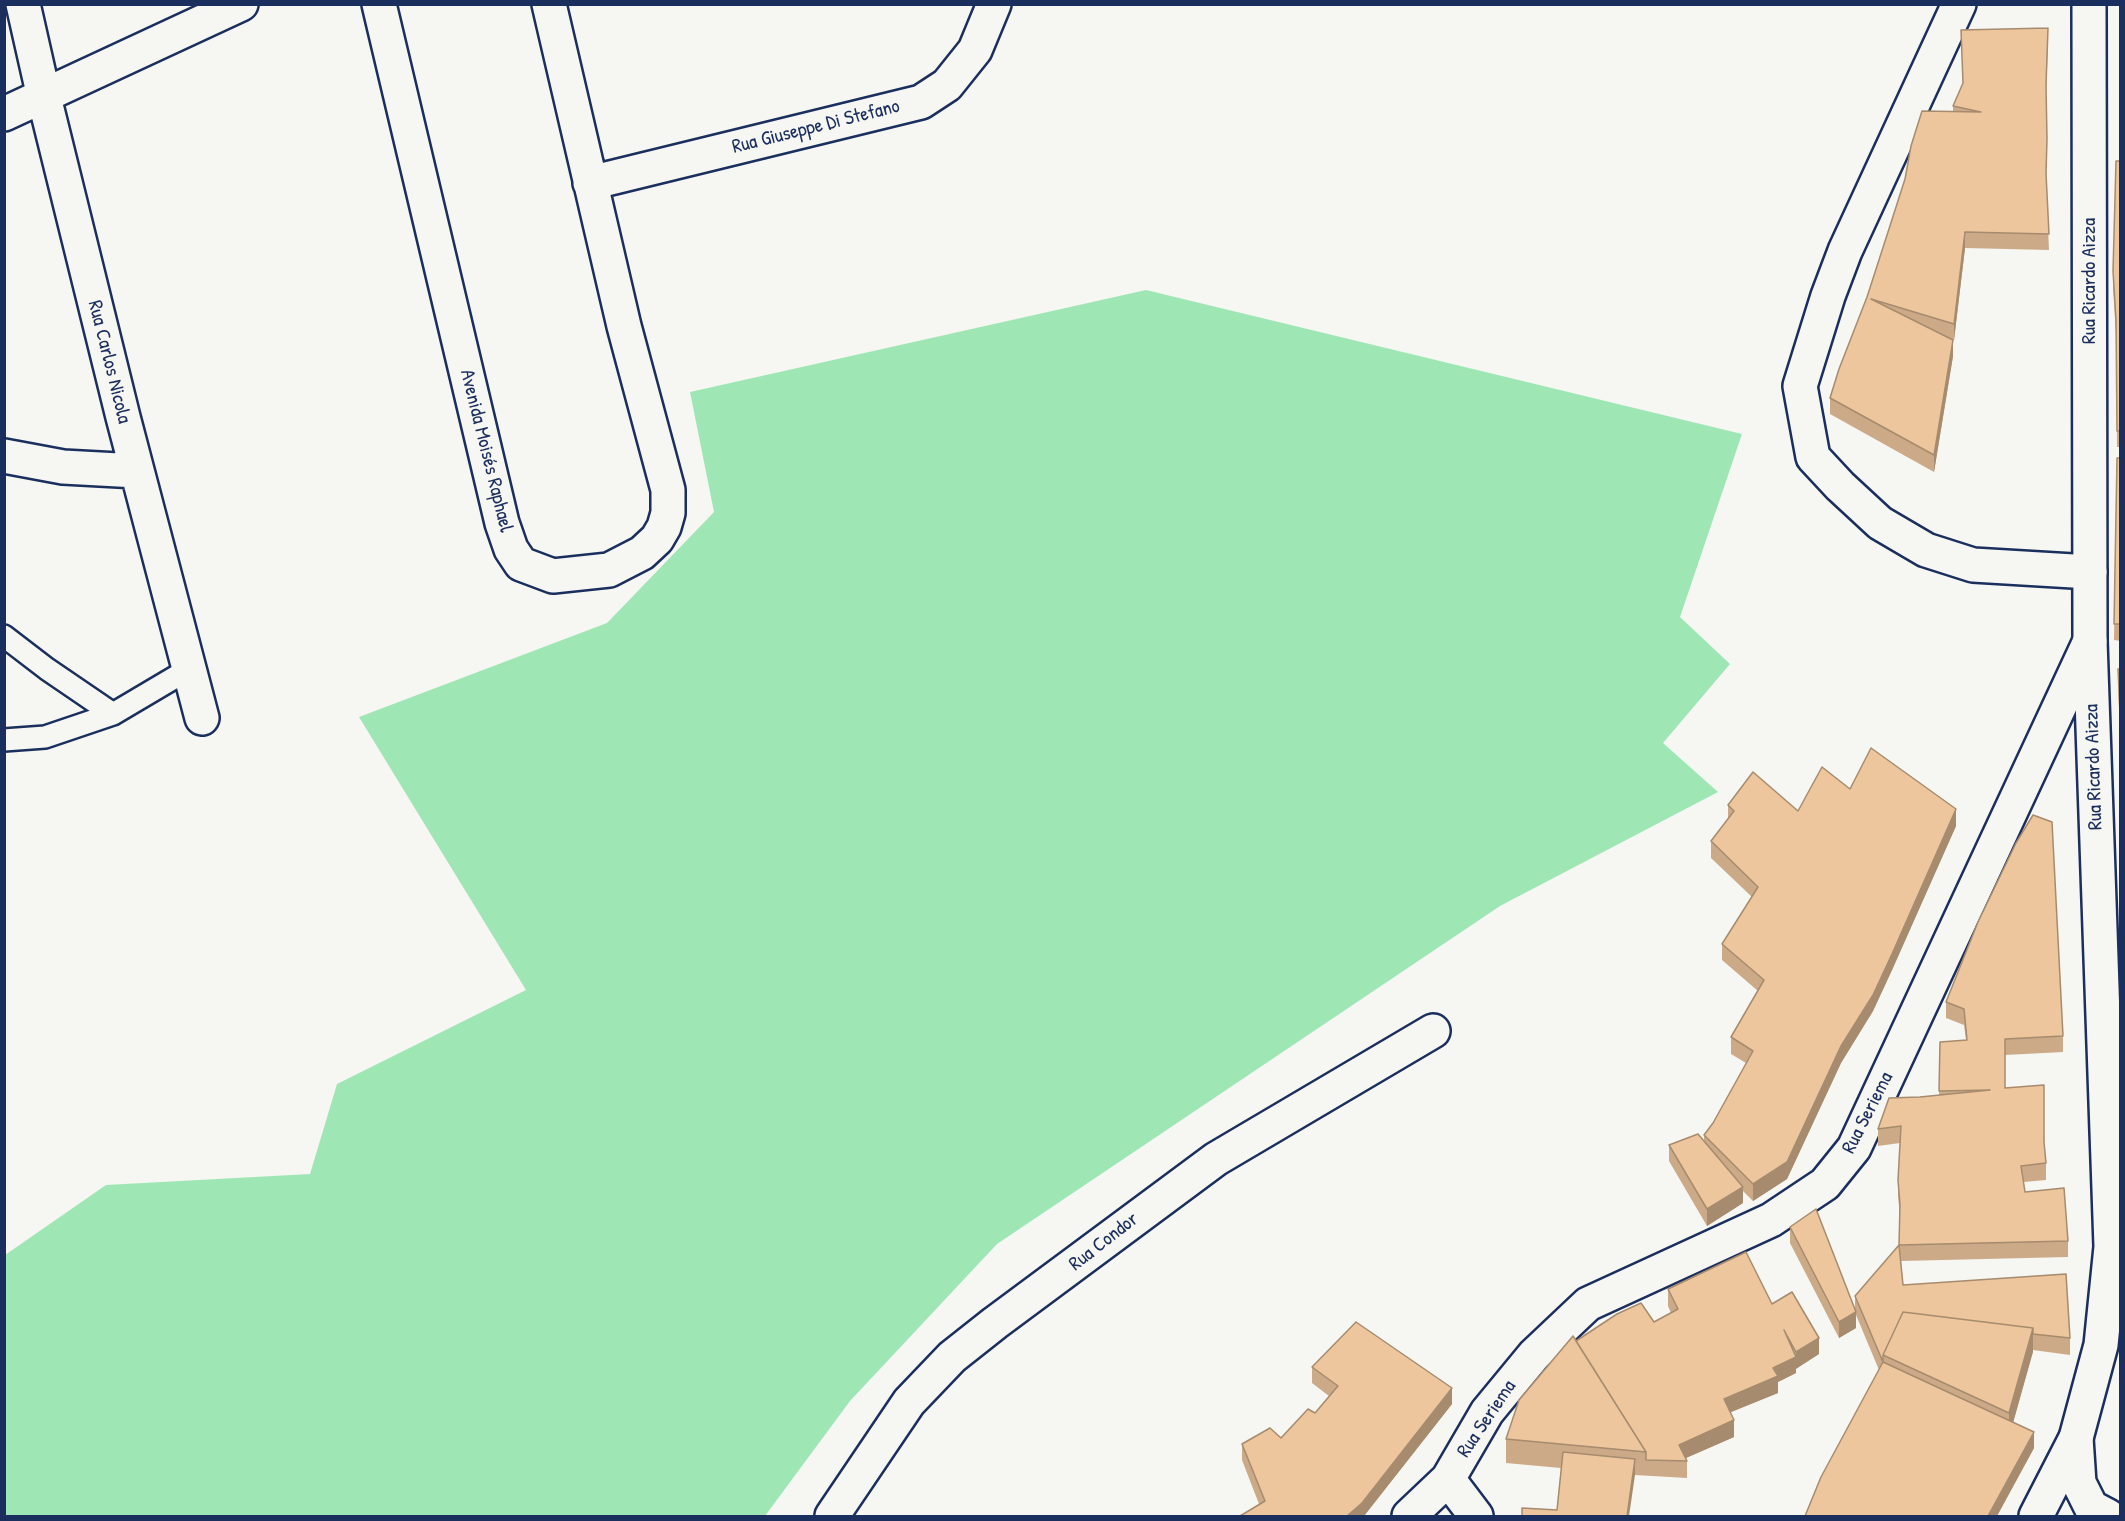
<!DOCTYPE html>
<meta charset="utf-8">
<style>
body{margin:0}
#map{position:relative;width:2125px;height:1521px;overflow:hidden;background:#f6f6f2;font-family:"Patrick Hand",sans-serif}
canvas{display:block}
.frame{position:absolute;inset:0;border:6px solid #1b2f5e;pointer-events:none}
</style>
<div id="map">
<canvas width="2125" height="1521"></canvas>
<div class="frame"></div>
</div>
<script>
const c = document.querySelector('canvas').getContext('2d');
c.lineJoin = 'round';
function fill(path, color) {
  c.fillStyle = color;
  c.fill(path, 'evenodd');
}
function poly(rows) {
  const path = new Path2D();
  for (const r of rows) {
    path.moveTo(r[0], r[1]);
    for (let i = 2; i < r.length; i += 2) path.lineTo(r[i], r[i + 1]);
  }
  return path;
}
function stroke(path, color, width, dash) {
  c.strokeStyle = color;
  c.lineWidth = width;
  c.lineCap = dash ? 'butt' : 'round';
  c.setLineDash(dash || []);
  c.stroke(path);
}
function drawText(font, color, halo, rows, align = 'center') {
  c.font = font + ' "Patrick Hand",sans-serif';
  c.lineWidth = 5;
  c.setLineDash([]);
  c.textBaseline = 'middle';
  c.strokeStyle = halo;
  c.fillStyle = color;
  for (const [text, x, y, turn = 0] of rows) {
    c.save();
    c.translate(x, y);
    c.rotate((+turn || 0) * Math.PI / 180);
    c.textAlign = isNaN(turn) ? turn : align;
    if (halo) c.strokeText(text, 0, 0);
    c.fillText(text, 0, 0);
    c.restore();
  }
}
fill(poly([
 [1146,290,1742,434,1680,617,1730,664,1663,743,1718,792,1500,906,997,1244,850,1401,765,1516,5,1516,5,1255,106,1185,310,1174,337,1084,526,990,359,717,607,623,714,512,690,392]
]), '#9ee7b5');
const lane = poly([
 [4,636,47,669,113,714],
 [4,740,45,737,113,714,189,669]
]);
const street = poly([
 [23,4,44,97,123,417,202,718],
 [379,4,502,523,511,549,521,564,553,576,609,570,642,553,657,539,664,527,668,513,668,490,624,326,549,4],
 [1959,4,1845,251,1828,296,1800,386,1813,457,1840,486,1880,523,1926,550,1973,565,2090,572],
 [4,114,241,4],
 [590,183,921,102,947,85,975,50,994,4],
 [4,456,63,467,137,471],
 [2076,1438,2079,1483,2091,1507,2108,1516],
 [1448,1479,1476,1516],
 [832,1516,909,1402,952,1357,995,1323,1216,1159,1433,1031],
 [1409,1516,1448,1479,1487,1412,1534,1355,1588,1304,1771,1220,1825,1184,1854,1148,2090,641]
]);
const secondary = poly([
 [2036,1516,2076,1438,2101,1345,2111,1247,2090,641,2089,4]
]);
stroke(lane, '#1b2f5e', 26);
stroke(street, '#1b2f5e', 38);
stroke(secondary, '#1b2f5e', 38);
stroke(lane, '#f6f6f2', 21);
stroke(street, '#f6f6f2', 33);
stroke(secondary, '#f6f6f2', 33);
fill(poly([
 [1961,30,2048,44,2046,95,2047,156,2046,181,2049,250,1965,248,1954,340,1953,340,1953,356,1934,472,1830,414,1830,398,1953,112,1953,106,1963,84],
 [2121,161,2121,447,2117,447,2116,336,2113,287,2113,271],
 [2117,458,2121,458,2121,641,2114,640],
 [2118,669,2121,669,2121,752,2118,686],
 [1850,789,1956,826,1892,970,1873,1011,1841,1063,1787,1179,1753,1201,1743,1191,1743,1203,1707,1226,1669,1161,1669,1145,1704,1141,1704,1135,1713,1123,1746,1063,1731,1054,1731,1037,1758,991,1722,960,1722,944,1752,897,1711,858,1711,841,1728,819,1728,805,1798,811],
 [1946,1002,2063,1036,2063,1052,2005,1055,2005,1088,2044,1143,2046,1163,2046,1180,2024,1182,2025,1192,2068,1241,2068,1257,1901,1261,1903,1285,2070,1338,2070,1355,2033,1350,2013,1423,2034,1448,1997,1516,1805,1516,1879,1370,1856,1315,1856,1328,1839,1338,1790,1243,1790,1227,1855,1309,1855,1296,1899,1245,1900,1218,1898,1196,1898,1180,1900,1143,1878,1146,1878,1129,1920,1097,1939,1095,1940,1042,1966,1040,1964,1025,1946,1018],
 [1668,1289,1772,1304,1819,1354,1796,1368,1796,1373,1778,1382,1778,1393,1730,1412,1734,1437,1686,1458,1687,1461,1687,1478,1635,1475,1557,1510,1561,1468,1506,1463,1506,1439,1576,1341,1654,1322,1671,1313,1668,1306],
 [1312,1367,1452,1404,1364,1516,1240,1516,1259,1504,1242,1460,1242,1444,1281,1438,1315,1413,1329,1396,1312,1383]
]), '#ccaa87');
fill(poly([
 [1965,232,1965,248,1954,340,1954,324],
 [1953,340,1953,356,1934,472,1934,455],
 [1956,809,1956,826,1892,970,1873,1011,1841,1063,1787,1179,1753,1201,1753,1184,1841,1046],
 [1743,1187,1743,1203,1707,1226,1707,1209],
 [1856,1312,1856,1328,1839,1338,1839,1322],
 [2033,1328,2033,1352,2009,1437,2009,1413],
 [1819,1338,1819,1354,1796,1369,1796,1352],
 [1796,1357,1796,1373,1778,1382,1778,1393,1724,1415,1724,1399,1773,1368],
 [1452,1388,1452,1404,1364,1516,1347,1516],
 [1734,1420,1734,1437,1679,1461,1679,1445],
 [2034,1432,2034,1448,1997,1516,1988,1516],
 [1635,1459,1635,1475,1629,1516,1627,1516]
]), '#a68b6e');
const building = poly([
 [2048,28,2046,85,2047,139,2046,173,2049,234,1965,232,1954,324,1871,299,1953,340,1934,455,1830,398,1839,369,1867,297,1888,232,1905,179,1911,146,1922,111,1981,112,1953,106,1963,83,1961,30,2048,28],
 [2116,161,2121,161,2121,431,2117,431,2116,320,2113,271,2116,161],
 [2117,458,2121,458,2121,624,2114,624,2117,458],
 [2118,669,2121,669,2121,735,2118,669],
 [1871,748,1956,809,1892,954,1873,995,1841,1046,1787,1162,1753,1184,1704,1135,1713,1123,1753,1051,1731,1037,1764,980,1722,944,1758,887,1711,841,1734,811,1728,805,1753,772,1798,811,1822,767,1850,789,1871,748],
 [2033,815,2052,822,2063,1036,2005,1039,2005,1088,2044,1085,2044,1142,2046,1163,2021,1166,2025,1192,2064,1188,2068,1241,1899,1245,1900,1205,1898,1180,1901,1126,1878,1129,1889,1098,1920,1097,1990,1090,1939,1091,1940,1042,1967,1040,1964,1009,1946,1002,1978,922,2016,843,2033,815],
 [1698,1134,1743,1187,1707,1209,1669,1145,1698,1134],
 [1816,1209,1856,1312,1839,1322,1790,1227,1816,1209],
 [1899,1245,1903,1285,2066,1274,2070,1338,2033,1334,2033,1328,1903,1312,1883,1355,1883,1362,1855,1296,1899,1245],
 [1746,1252,1772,1304,1792,1292,1819,1338,1796,1352,1784,1330,1796,1357,1773,1368,1778,1376,1724,1399,1734,1420,1679,1445,1687,1461,1646,1460,1646,1452,1576,1341,1617,1314,1641,1303,1654,1322,1678,1309,1668,1289,1746,1252],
 [1903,1312,2033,1328,2009,1413,1883,1355,1903,1312],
 [1356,1322,1452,1388,1362,1503,1347,1516,1240,1516,1265,1501,1242,1444,1270,1428,1281,1438,1308,1409,1315,1413,1338,1386,1312,1367,1356,1322],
 [1573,1336,1646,1452,1506,1439,1519,1400,1573,1336],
 [1883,1362,2034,1432,1988,1516,1805,1516,1821,1477,1883,1362],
 [1563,1452,1635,1459,1627,1516,1522,1516,1522,1508,1557,1510,1563,1452]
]);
fill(building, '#edc69d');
stroke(building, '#a68b6e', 1.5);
drawText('20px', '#1b2f5e', '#f6f6f2', [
 ["Rua Giuseppe Di Stefano",816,127,-14],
 ["Rua Ricardo Aizza",2090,281,-90],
 ["Rua Carlos Nicola",109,362,76],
 ["Avenida Moisés Raphael",486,451,76],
 ["Rua Ricardo Aizza",2094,767,-92],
 ["Rua Seriema",1868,1113,-63],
 ["Rua Condor",1104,1242,-38],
 ["Rua Seriema",1487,1419,-56]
]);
</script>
